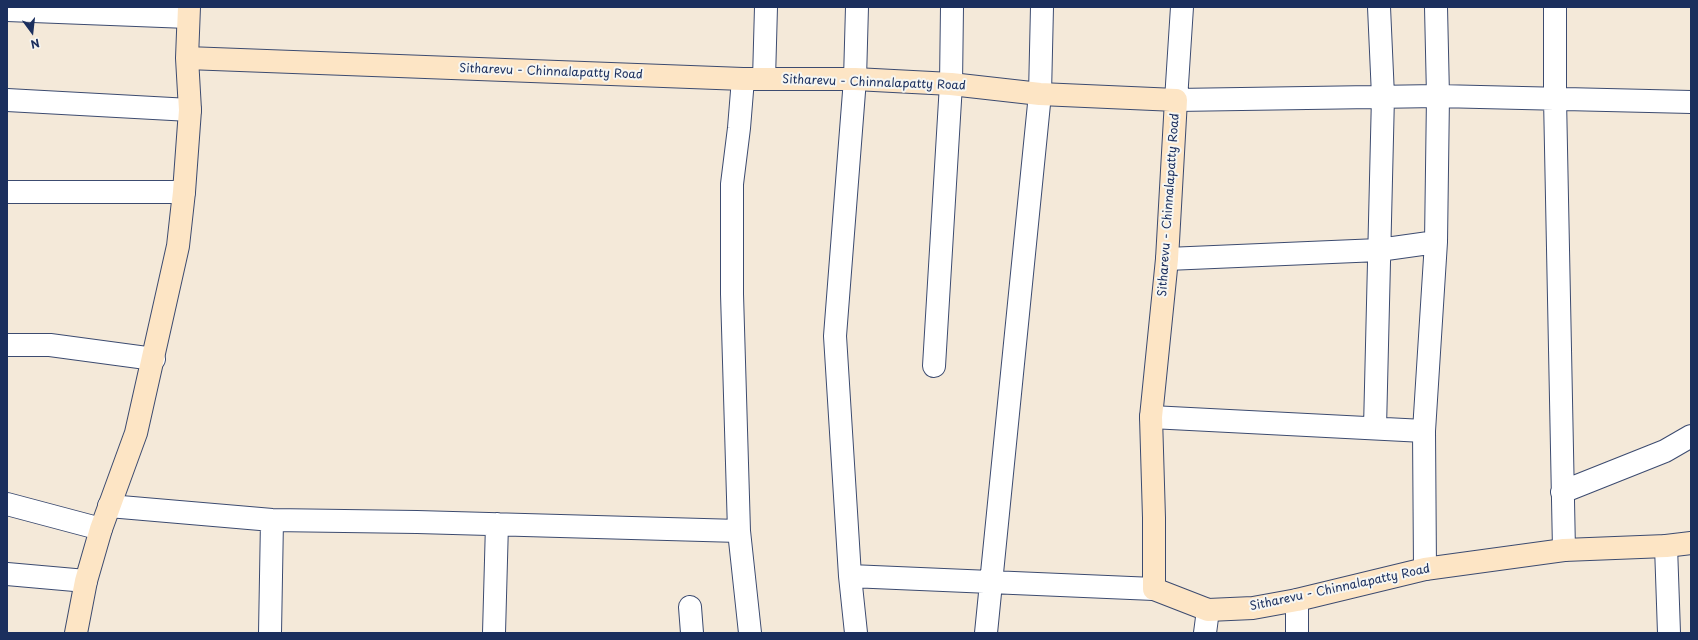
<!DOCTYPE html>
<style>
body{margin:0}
#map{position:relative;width:1698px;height:640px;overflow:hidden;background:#f4e9d9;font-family:"Playpen Sans",sans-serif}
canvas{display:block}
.frame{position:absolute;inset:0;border:8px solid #1b2f5e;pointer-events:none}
.north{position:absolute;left:12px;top:12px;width:40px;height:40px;-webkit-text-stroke:3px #f6f6f2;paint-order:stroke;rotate:165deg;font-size:11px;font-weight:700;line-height:16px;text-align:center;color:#1b2f5e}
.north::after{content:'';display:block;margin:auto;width:14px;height:18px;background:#1b2f5e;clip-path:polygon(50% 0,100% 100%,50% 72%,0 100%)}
</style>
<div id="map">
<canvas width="1698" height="640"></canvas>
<div class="frame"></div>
<div class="north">N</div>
</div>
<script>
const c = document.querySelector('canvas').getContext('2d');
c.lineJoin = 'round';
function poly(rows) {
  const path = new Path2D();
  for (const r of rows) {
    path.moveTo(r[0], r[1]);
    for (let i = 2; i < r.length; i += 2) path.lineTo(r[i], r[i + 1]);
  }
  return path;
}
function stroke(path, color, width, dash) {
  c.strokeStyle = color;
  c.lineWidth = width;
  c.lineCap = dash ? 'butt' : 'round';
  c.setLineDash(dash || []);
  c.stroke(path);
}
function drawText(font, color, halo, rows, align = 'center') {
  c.font = font + ' "Playpen Sans",sans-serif';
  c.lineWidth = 4;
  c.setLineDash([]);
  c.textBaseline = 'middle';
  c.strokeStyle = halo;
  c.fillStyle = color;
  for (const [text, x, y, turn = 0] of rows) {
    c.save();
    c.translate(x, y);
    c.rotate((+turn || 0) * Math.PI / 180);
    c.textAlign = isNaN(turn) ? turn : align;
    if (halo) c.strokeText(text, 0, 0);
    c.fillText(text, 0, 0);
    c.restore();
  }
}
const street = poly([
 [1182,7,1176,100,1438,96,1691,102],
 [1555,7,1555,98,1564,550],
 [7,10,188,17],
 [743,79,739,128,732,184,732,294,739,531,750,633],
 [764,79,766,7],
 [7,100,190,110],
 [7,192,184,192],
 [1167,259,1379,250,1436,242],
 [7,345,50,345,154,359],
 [934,366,951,84,952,7],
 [1151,417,1424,431],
 [1375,428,1383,96,1379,7],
 [1562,492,1665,451,1691,436],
 [7,504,101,529],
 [109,506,272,520,417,522,739,531],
 [1666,546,1669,633],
 [1425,569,1424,431,1436,242,1438,96,1436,7],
 [7,574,86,581],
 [850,576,1154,589],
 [1297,600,1297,633],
 [690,607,692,633],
 [270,633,272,520],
 [494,633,497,524],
 [856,633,850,576,835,336,855,79,857,7],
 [986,633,1040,94,1042,7],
 [1205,633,1208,610]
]);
const secondary = poly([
 [189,7,187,58,743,79,855,79,951,84,1040,94,1176,100,1167,259,1151,417,1154,518,1154,589,1208,610,1253,608,1297,600,1425,569,1564,550,1666,546,1691,543],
 [76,633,86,581,101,529,136,433,178,246,184,192,190,110,187,58]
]);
stroke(street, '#3c4b70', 24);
stroke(secondary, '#3c4b70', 24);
stroke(street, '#fff', 22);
stroke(secondary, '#fde5c5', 22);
drawText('12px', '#1b2f5e', '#f6f6f2', [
 ["Sitharevu - Chinnalapatty Road",551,72,2],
 ["Sitharevu - Chinnalapatty Road",874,83,2],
 ["Sitharevu - Chinnalapatty Road",1169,205,-86],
 ["Sitharevu - Chinnalapatty Road",1340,588,-12]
]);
</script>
